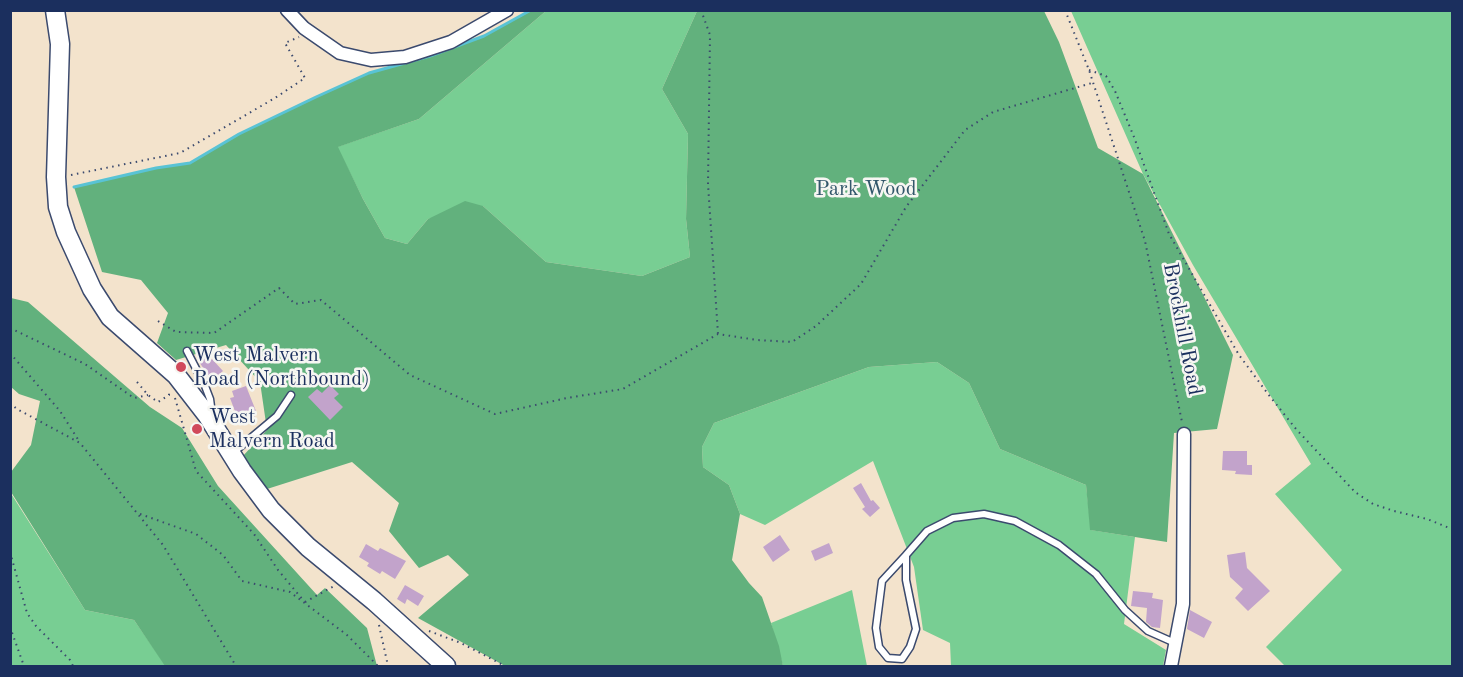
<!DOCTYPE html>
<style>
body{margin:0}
#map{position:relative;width:1463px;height:677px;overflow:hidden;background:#f3e3cc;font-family:"Old Standard TT",serif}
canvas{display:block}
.frame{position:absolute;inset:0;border:12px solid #1b2f5e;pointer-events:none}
</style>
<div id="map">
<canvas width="1463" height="677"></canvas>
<div class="frame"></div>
</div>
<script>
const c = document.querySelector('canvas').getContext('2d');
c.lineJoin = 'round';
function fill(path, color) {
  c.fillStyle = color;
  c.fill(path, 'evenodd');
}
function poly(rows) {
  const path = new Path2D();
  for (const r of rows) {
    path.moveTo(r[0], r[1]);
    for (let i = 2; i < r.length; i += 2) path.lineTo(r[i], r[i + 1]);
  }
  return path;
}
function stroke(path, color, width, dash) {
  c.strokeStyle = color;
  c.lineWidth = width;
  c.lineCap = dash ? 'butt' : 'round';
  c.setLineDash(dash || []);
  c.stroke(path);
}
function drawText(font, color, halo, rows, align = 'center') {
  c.font = font + ' "Old Standard TT",serif';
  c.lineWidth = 5;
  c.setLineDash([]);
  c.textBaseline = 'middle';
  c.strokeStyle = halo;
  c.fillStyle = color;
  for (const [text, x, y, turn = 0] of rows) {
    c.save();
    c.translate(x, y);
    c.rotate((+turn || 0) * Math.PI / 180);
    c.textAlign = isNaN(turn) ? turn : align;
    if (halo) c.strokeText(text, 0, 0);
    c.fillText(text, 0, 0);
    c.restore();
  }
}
fill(poly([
 [546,11,697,11,662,89,688,134,686,219,690,257,642,276,546,262,483,206,428,219,407,244,385,238,363,199,337,147,419,119],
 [1071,11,1452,11,1452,666,1285,666,1266,647,1342,570,1275,494,1311,464,1193,265,1143,174],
 [937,362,969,383,1000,449,1086,485,1091,530,1135,537,1124,624,1166,650,1163,666,951,666,950,643,923,630,914,567,873,461,765,525,740,514,729,485,703,467,702,447,714,423,869,367],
 [10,492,85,610,134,620,166,666,11,666],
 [852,590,867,666,783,666,771,623]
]), '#78ce93');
fill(poly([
 [531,11,546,11,419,119,338,147,363,199,385,238,407,244,428,219,465,201,483,206,546,262,642,276,690,257,686,219,688,134,662,89,697,11,1044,11,1059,42,1098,148,1143,174,1233,355,1217,429,1174,433,1167,542,1090,530,1086,485,1000,449,969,383,937,362,869,367,714,423,702,447,703,467,729,485,740,514,732,560,749,583,762,597,779,646,783,666,505,666,418,618,469,575,448,555,419,568,389,531,399,503,352,462,267,489,242,457,267,430,260,382,226,345,176,360,157,343,168,313,141,280,102,272,74,187,156,168,190,163,239,134,316,97,369,73,430,56,484,36],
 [11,298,28,302,150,407,182,428,218,486,317,595,325,588,367,628,377,666,165,666,134,620,85,610,11,492,11,472,31,445,40,401,19,394,11,387]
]), '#62b17d');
stroke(poly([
 [74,187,156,168,190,163,239,134,316,97,369,73,430,56,484,36,531,10]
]), '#59c3d5', 3);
fill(poly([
 [205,357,209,361,212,359,223,371,212,380,199,362],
 [330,385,339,394,334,398,343,407,330,420,308,397,317,389,322,393],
 [246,386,256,411,253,412,256,420,246,424,245,422,239,422,230,398,234,397,232,391],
 [1223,451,1247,451,1247,465,1252,465,1252,475,1235,474,1236,471,1222,470],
 [861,483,871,501,873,500,880,508,870,517,862,509,865,507,853,488],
 [780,535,790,550,773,562,763,547],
 [829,543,833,553,815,561,811,551],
 [366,544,378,551,380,548,406,561,395,579,382,571,380,574,367,566,369,563,359,557],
 [1245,552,1247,568,1270,591,1248,611,1235,598,1243,589,1230,577,1227,555],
 [405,585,424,596,418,606,407,599,405,604,397,599],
 [1133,591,1153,593,1152,598,1163,600,1160,628,1152,627,1146,622,1147,608,1131,606],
 [1190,610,1212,622,1204,638,1187,629]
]), '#c2a3cb');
const lane = poly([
 [187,351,205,386,210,399,212,414],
 [234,452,277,416,291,395],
 [906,555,882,581,876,628,879,647,888,658,902,659,910,647,916,629,906,580,906,555,927,531,953,518,984,514,1015,521,1059,545,1096,574,1125,610,1148,631,1175,643]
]);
const street = poly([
 [287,10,304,28,340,53,371,60,405,57,451,42,507,10],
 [1171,666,1183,604,1184,434]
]);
const secondary = poly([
 [55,10,60,44,56,177,58,207,66,232,92,289,110,317,176,375,207,415,242,471,271,510,308,547,374,601,446,666]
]);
stroke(lane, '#3b4a6e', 9);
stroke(street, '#3b4a6e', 15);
stroke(secondary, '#3b4a6e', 21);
stroke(poly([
 [701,10,710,35,708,184,718,334],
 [1065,10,1089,70,1145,241,1182,422],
 [1089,70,1106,76,1115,91,1134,137,1169,234,1239,355,1268,394,1296,429,1355,492,1373,504,1394,511,1427,519,1452,529],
 [71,175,180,153,275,98,305,78,285,43,299,37],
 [158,321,176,332,214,333,279,288,295,304,321,300,410,375,495,414,567,398,623,389,718,334,757,340,792,342,816,326,861,284,906,207,965,130,993,112,1092,83],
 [10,328,85,364,134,398,148,395],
 [10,353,60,411,79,441],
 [137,382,148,395,158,402,169,395,169,391],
 [175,398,196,471,254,534,278,570,303,600],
 [10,403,17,409,80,443,163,545,236,666],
 [140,514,196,534,223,555,242,581,290,592,347,635,378,666],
 [10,552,27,613,36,626,70,660,73,666],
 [305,602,334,586],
 [379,625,388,666],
 [10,627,24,666],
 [429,631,461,643,505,666]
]), '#3b4a6e', 2, [1.5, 4.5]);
stroke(lane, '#fff', 6);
stroke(street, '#fff', 12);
stroke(secondary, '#fff', 18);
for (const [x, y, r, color] of [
 [181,367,6,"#d1495b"],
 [197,429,6,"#d1495b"]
]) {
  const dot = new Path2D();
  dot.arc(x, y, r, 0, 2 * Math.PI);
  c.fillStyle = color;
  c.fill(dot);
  stroke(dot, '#f6f6f2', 2);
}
drawText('21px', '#32576b', '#f6f6f2', [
 ["Park Wood",866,189]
]);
drawText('21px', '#1b2f5e', '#f6f6f2', [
 ["Brockhill Road",1182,329,79]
]);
drawText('21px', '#1b2f5e', '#f6f6f2', [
 ["West Malvern",193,355],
 ["Road (Northbound)",193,379],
 ["West",209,417],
 ["Malvern Road",209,441]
], 'left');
</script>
